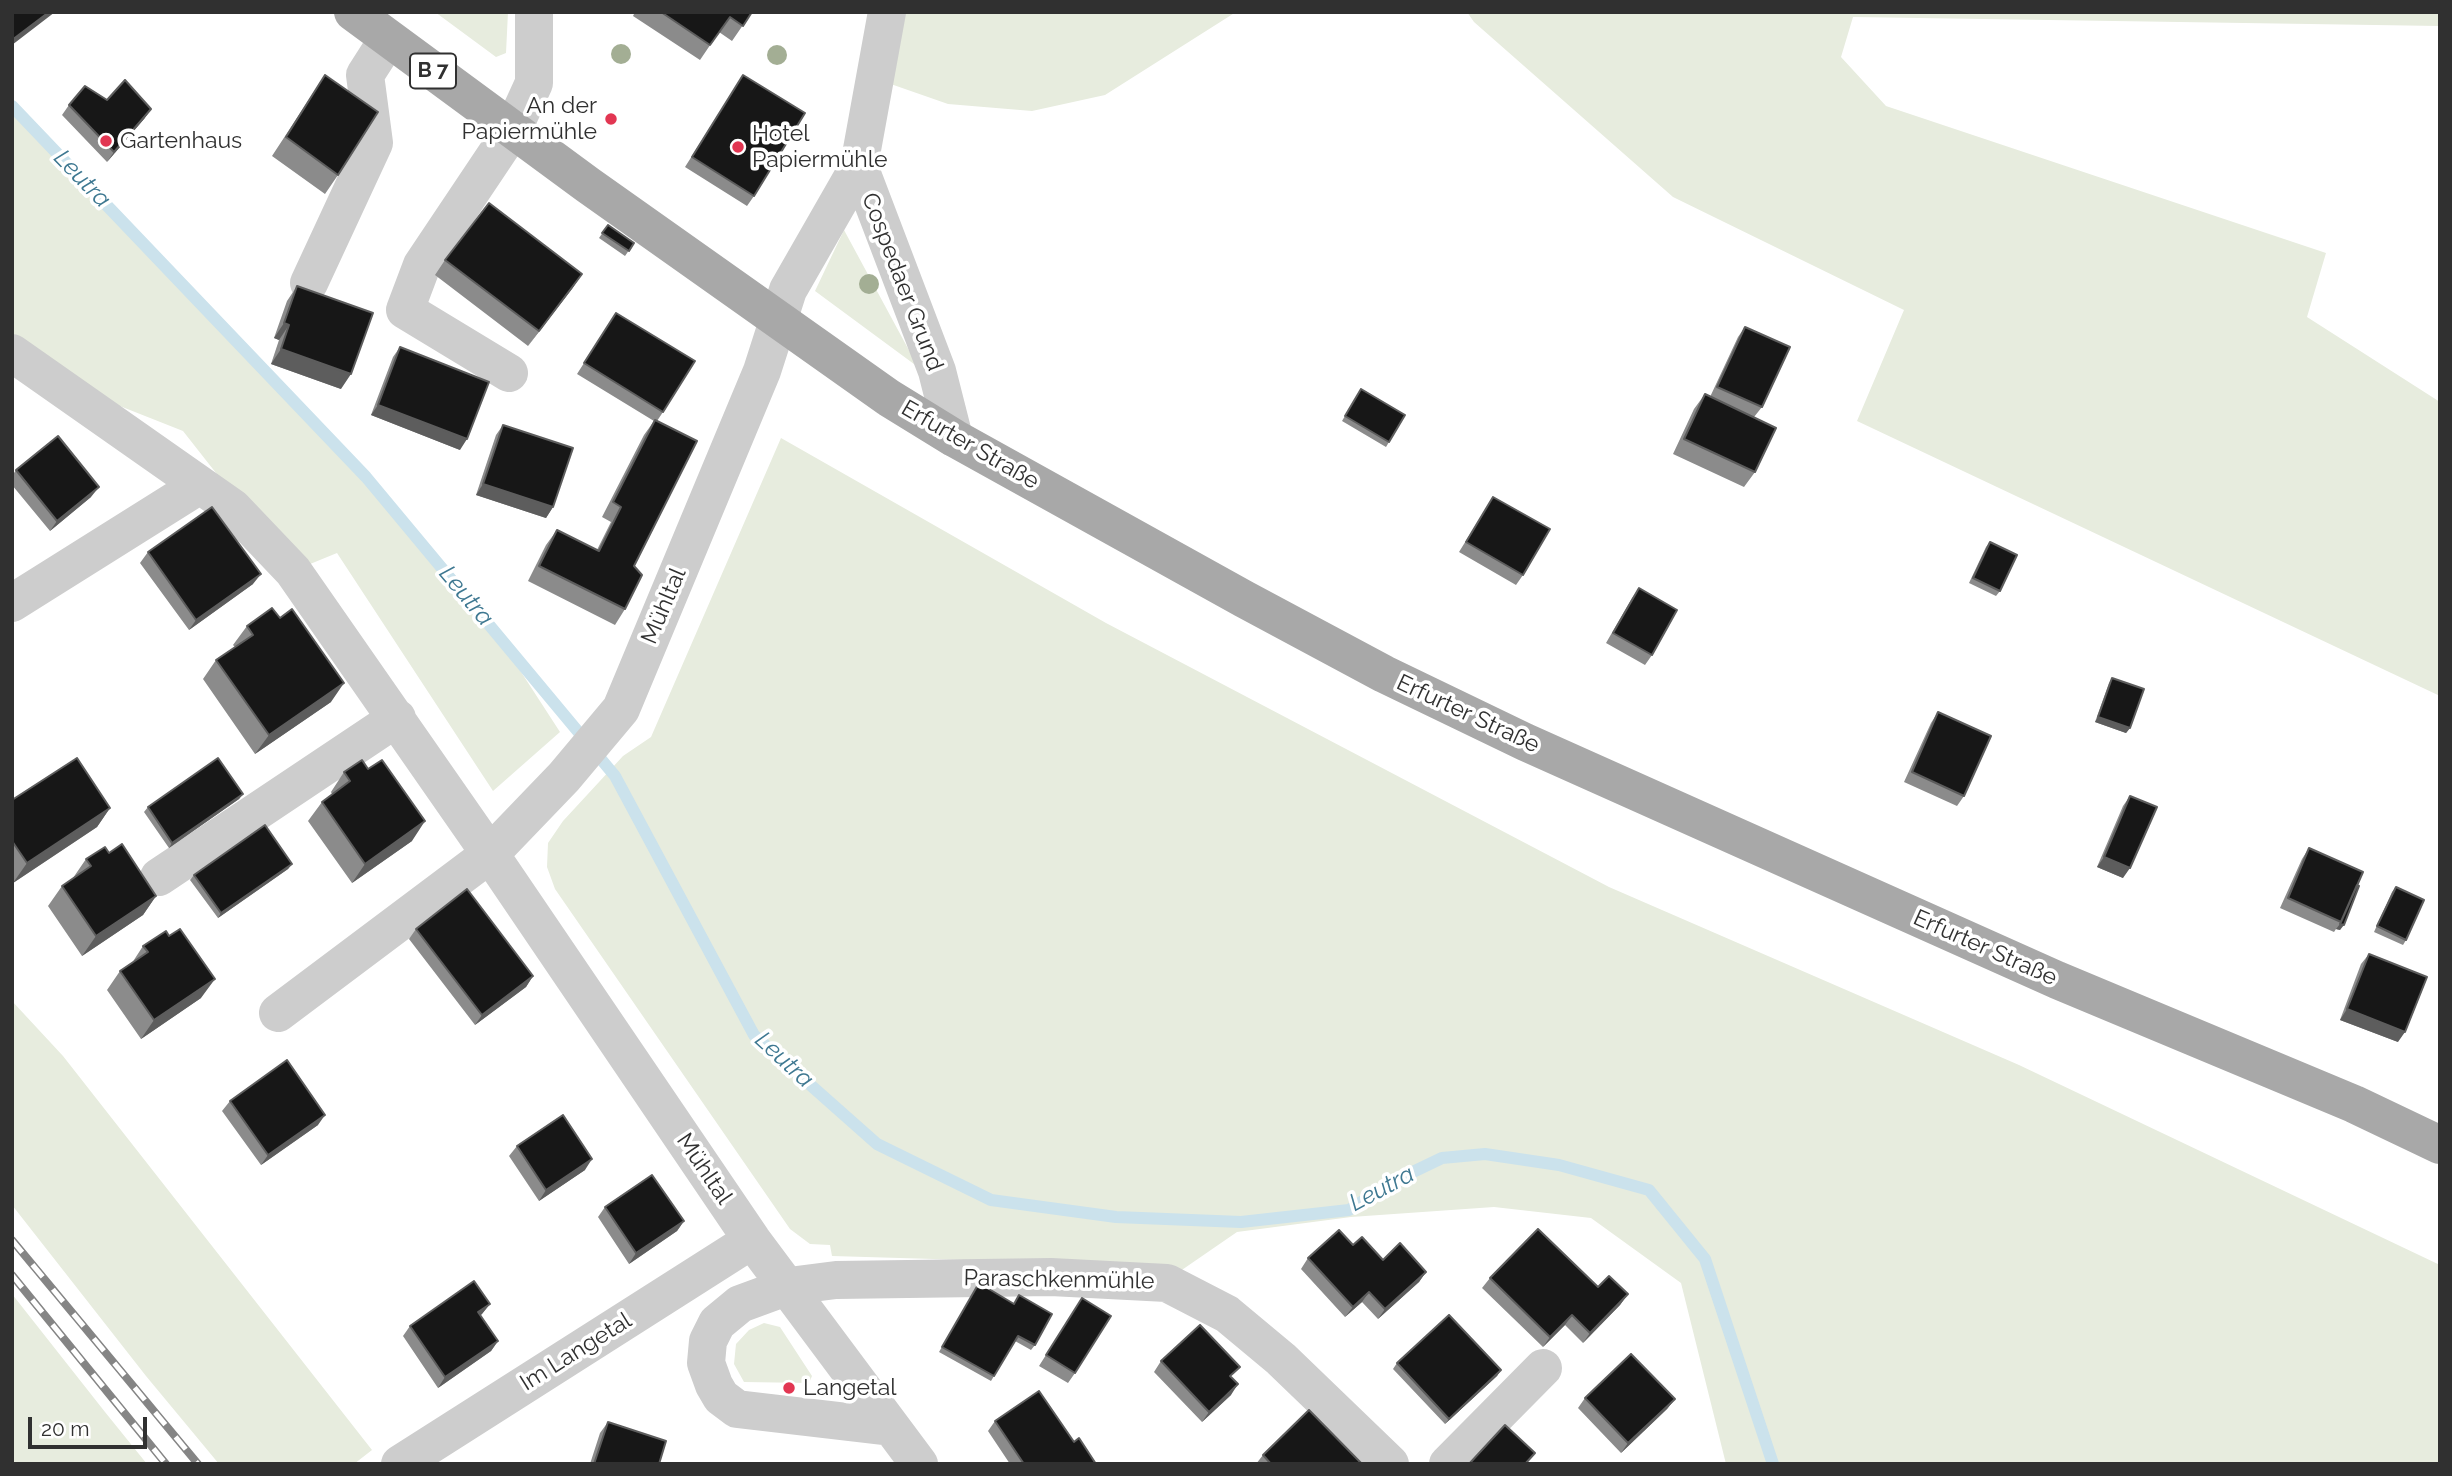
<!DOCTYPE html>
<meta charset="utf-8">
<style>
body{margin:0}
#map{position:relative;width:2452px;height:1476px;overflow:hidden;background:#fff;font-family:Raleway,sans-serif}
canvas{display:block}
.frame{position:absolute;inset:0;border:14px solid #303030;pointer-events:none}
.scale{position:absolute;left:28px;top:1417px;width:119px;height:32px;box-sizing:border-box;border:4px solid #303030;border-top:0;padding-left:9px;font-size:21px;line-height:24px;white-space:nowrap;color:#303030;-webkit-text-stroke:5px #fff;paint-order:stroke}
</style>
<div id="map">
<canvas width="2452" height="1476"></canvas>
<div class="frame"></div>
<div class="scale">20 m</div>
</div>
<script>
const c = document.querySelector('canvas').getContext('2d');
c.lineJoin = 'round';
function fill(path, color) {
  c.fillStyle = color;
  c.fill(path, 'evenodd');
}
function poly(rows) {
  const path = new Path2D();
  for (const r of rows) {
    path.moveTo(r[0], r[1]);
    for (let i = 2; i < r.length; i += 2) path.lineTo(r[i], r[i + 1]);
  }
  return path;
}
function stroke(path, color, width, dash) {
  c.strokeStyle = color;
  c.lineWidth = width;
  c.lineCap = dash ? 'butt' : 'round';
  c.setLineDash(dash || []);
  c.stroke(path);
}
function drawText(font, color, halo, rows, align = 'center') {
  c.font = font + ' Raleway,sans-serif';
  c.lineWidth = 7;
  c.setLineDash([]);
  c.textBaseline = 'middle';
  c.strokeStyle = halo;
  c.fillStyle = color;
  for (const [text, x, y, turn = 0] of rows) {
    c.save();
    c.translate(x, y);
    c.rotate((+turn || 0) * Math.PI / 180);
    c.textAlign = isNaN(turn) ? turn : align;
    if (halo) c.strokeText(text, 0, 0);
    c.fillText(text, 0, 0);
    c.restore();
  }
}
fill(poly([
 [435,12,508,12,506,53,496,57],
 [891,12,1236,12,1105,95,1032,111,948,104,885,82],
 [1467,12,2440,12,2440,26,1853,17,1841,57,1886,106,2326,253,2307,317,2440,402,2440,696,1857,421,1904,310,1673,197,1474,22],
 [12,106,366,477,499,638,560,732,493,791,337,553,293,571,183,431,49,378,12,353],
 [844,230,918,367,815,291],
 [781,438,1106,623,1609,887,2019,1065,2440,1265,2440,1464,1726,1464,1681,1283,1591,1218,1494,1207,1351,1217,1237,1232,1176,1274,1069,1263,832,1256,830,1245,810,1244,790,1229,555,889,547,867,548,843,563,821,623,756,651,737],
 [12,1001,63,1056,372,1450,354,1464,219,1464,146,1376,12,1205],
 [12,1294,105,1412,147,1464,12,1464],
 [764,1323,780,1327,812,1376,809,1383,744,1382,734,1364,736,1344,749,1330]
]), '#e7ecde');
stroke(poly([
 [12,106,366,477,615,776,754,1035,877,1144,991,1200,1116,1217,1241,1222,1349,1210,1392,1182,1442,1158,1485,1154,1559,1165,1649,1190,1705,1259,1773,1464]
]), '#cbe2ec', 12);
stroke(poly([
 [859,166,937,371,954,438],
 [309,283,374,143,365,75,388,39],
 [12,353,233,508,293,571,490,854,752,1240,919,1464],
 [509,373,405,310,422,265,513,129,534,83,534,12],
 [12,603,200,485],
 [159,877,397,718],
 [278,1013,490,854,564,777,621,709,762,371,788,290,859,166,887,12],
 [891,1427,737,1409,721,1397,714,1385,706,1363,708,1341,717,1323,740,1304,789,1286,836,1280,1051,1277,1167,1283,1227,1314,1281,1359,1390,1464],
 [400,1464,752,1240],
 [1448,1464,1543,1368]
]), '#cdcdcd', 38);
stroke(poly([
 [353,12,588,185,889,398,954,438,1244,599,1384,674,1525,742,2057,980,2354,1104,2440,1145]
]), '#a8a8a8', 38);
const rail = poly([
 [12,1240,198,1464],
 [12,1275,166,1464]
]);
stroke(rail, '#858585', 8);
stroke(rail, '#fff', 5, [16]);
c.fillStyle = '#a3ae94';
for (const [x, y] of [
 [621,54],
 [777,55],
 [869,284]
]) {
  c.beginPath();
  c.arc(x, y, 10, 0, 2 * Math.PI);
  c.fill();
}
fill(poly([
 [635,12,752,12,732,41,719,32,700,60,633,16],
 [325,75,338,175,325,194,272,156],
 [743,75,754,196,747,206,685,167],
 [107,100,151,109,144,119,107,162,62,115,69,105],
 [608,225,634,243,625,256,599,238],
 [445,260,582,274,528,346,435,275],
 [297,286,341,389,271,364,279,340,274,338,287,301],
 [616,313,663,412,657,421,634,566,625,609,615,625,528,581,546,545,557,530,597,550,611,522,602,517,644,435,654,421,577,374],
 [1745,327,1762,407,1754,417,1755,472,1744,487,1673,454,1694,409,1705,394,1710,397,1738,337],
 [400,347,460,450,371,415,393,357],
 [1361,389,1389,442,1386,447,1342,421],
 [503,425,553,507,546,518,476,495,496,435],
 [16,470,91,497,50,531,12,485,12,476],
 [1493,497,1523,575,1516,585,1459,552],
 [1990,542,2000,591,1996,596,1969,583,1986,547],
 [148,552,253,584,189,630,140,563],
 [1639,588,1652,655,1645,665,1606,643,1632,598],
 [280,618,331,702,255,754,203,679,216,660,235,647,233,645,247,626],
 [2112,678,2130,728,2126,733,2095,722,2109,683],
 [1938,712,1964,796,1957,806,1904,782,1931,723],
 [368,769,412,841,352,883,308,821,322,802,332,794,331,792,344,772],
 [243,794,239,799,169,848,144,812,148,807],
 [2130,796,2123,878,2097,867,2123,806],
 [12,800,110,808,97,827,13,883,12,881],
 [2309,848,2357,885,2340,930,2336,929,2334,932,2280,908,2302,859],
 [109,853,156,896,143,915,82,956,48,906,62,886,73,878,86,859],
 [292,864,288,869,218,918,190,880,194,875],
 [2396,887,2406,940,2403,945,2374,932,2392,892],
 [416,929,533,976,526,987,475,1025,409,939],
 [143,946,201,998,141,1039,107,990,120,971,132,963],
 [2369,954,2398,1042,2340,1020,2361,964],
 [230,1101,318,1125,261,1165,222,1111],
 [517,1146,585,1170,539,1201,509,1156],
 [605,1207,684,1221,677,1231,629,1264,598,1217],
 [1353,1245,1383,1260,1426,1272,1419,1282,1378,1319,1362,1302,1345,1317,1301,1269,1308,1258],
 [1490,1278,1598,1287,1628,1294,1620,1305,1583,1343,1565,1325,1543,1347,1482,1288],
 [979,1283,1014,1304,1019,1295,1035,1345,1031,1350,1015,1341,991,1381,939,1352],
 [1082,1298,1075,1373,1068,1383,1039,1366],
 [490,1304,480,1316,498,1341,491,1351,438,1388,403,1336,410,1326],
 [1161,1361,1232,1378,1231,1395,1202,1422,1154,1372],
 [1397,1363,1501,1370,1497,1376,1445,1424,1393,1369],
 [1585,1398,1675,1399,1667,1409,1621,1453,1578,1408],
 [995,1421,1074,1442,1096,1464,1010,1464,988,1431],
 [608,1422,659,1464,590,1464,600,1433],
 [1263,1455,1362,1464,1256,1464]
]), '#8b8b8b');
fill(poly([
 [49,12,55,12,12,45,12,40],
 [151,109,144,119,107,162,114,152],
 [582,274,572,289,528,346,539,331],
 [284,323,289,325,279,340,274,338],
 [281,349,351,374,341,389,271,364],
 [378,405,467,439,460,450,371,415],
 [483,484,553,507,546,518,476,495],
 [99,487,91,497,50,531,57,521],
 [261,574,253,584,189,630,196,620],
 [344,683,331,702,255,754,269,735],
 [2098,717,2130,728,2126,733,2095,722],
 [243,794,239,799,169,848,172,843],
 [110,808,97,827,13,883,27,863],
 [425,821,412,841,352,883,365,864],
 [2104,857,2130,868,2123,878,2097,867],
 [292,864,288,869,218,918,221,913],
 [156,896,143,915,82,956,96,936],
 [2340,924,2344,925,2340,930,2336,929],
 [533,976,526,987,475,1025,482,1015],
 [215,979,201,998,141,1039,154,1020],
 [2347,1009,2405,1032,2398,1042,2340,1020],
 [325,1115,318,1125,261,1165,268,1155],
 [592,1159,585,1170,539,1201,546,1190],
 [684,1221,677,1231,629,1264,636,1253],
 [1426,1272,1419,1282,1378,1319,1385,1309],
 [1369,1292,1362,1302,1345,1317,1353,1307],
 [1628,1294,1620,1305,1583,1343,1590,1333],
 [490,1304,482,1314,471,1323,478,1312],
 [1572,1315,1565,1325,1543,1347,1550,1337],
 [498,1341,491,1351,438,1388,445,1377],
 [1501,1370,1497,1376,1445,1424,1449,1419],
 [1238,1384,1231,1395,1202,1422,1209,1412],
 [1675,1399,1667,1409,1621,1453,1628,1443]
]), '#5d5d5d');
const building = poly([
 [12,12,49,12,12,40,12,12],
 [661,12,752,12,743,26,730,17,710,45,661,12],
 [325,75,378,112,338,175,286,137,325,75],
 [743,75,805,113,754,196,692,157,743,75],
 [125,80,151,109,114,152,69,105,85,86,107,100,125,80],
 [489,203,582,274,539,331,445,260,489,203],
 [608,225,634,243,629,251,602,233,608,225],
 [297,286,373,313,351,374,281,349,289,325,284,323,297,286],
 [616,313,695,361,663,412,584,363,616,313],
 [1745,327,1790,347,1762,407,1717,387,1745,327],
 [400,347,489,382,467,439,378,405,400,347],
 [1361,389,1405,415,1389,442,1345,416,1361,389],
 [1705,394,1776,428,1755,472,1684,439,1705,394],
 [655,420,697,441,634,566,642,575,625,609,539,566,557,530,599,551,621,507,613,502,655,420],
 [503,425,573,448,553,507,483,484,503,425],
 [58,436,99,487,57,521,16,470,58,436],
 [1493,497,1550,529,1523,575,1466,542,1493,497],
 [212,507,261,574,196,620,148,552,212,507],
 [1990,542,2017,555,2000,591,1973,578,1990,542],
 [1639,588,1677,610,1652,655,1613,633,1639,588],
 [272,608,280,618,292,609,344,683,269,735,216,660,253,635,247,626,272,608],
 [2112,678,2144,689,2130,728,2098,717,2112,678],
 [1938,712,1991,736,1964,796,1912,772,1938,712],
 [77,758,110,808,27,863,12,841,12,800,77,758],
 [218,758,243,794,172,843,148,807,218,758],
 [362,760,368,769,382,760,425,821,365,864,322,802,350,781,344,772,362,760],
 [2130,796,2157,807,2130,868,2104,857,2130,796],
 [265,825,292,864,221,913,194,875,265,825],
 [122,844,156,896,96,936,62,886,91,866,86,859,105,847,109,853,122,844],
 [2309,848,2363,872,2341,922,2288,898,2309,848],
 [2357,885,2359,886,2344,925,2340,924,2357,885],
 [2396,887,2424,900,2406,940,2377,926,2396,887],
 [467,889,533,976,482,1015,416,929,467,889],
 [180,929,215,979,154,1020,120,971,148,952,143,946,166,931,169,936,180,929],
 [2369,954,2427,977,2405,1032,2347,1009,2369,954],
 [287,1060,325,1115,268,1155,230,1101,287,1060],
 [563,1115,592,1159,546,1190,517,1146,563,1115],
 [652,1175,684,1221,636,1253,605,1207,652,1175],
 [1538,1229,1598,1287,1609,1276,1628,1294,1590,1333,1572,1315,1550,1337,1490,1278,1538,1229],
 [1339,1230,1353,1245,1362,1237,1383,1260,1400,1243,1426,1272,1385,1309,1369,1292,1353,1307,1308,1258,1339,1230],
 [474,1281,490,1304,478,1312,498,1341,445,1377,410,1326,474,1281],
 [979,1283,1014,1304,1019,1295,1052,1314,1035,1345,1018,1336,994,1376,942,1347,979,1283],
 [1082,1298,1111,1316,1075,1373,1046,1355,1082,1298],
 [1449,1315,1501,1370,1449,1419,1397,1363,1449,1315],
 [1200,1325,1240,1367,1230,1376,1238,1384,1209,1412,1161,1361,1200,1325],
 [1631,1354,1675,1399,1628,1443,1585,1398,1631,1354],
 [1039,1391,1074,1442,1079,1438,1096,1464,1024,1464,995,1421,1039,1391],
 [1309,1410,1362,1464,1271,1464,1263,1455,1309,1410],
 [608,1422,666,1441,659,1464,594,1464,608,1422],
 [1505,1425,1535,1453,1525,1464,1469,1464,1505,1425]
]);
fill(building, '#171717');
stroke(building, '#5d5d5d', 2);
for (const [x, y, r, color] of [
 [611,119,7,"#e23652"],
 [106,141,7,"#e23652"],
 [738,147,7,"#e23652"],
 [789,1388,7,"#e23652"]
]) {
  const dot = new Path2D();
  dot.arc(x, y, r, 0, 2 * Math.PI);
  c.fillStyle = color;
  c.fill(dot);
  stroke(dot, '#fff', 2.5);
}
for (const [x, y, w] of [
 [433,71,46]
]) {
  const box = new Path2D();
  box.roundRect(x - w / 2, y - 17.5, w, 35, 5);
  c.fillStyle = '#fff';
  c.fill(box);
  stroke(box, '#303030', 2);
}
drawText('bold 21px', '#303030', null, [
 ["B 7",433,71]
]);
drawText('23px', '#303030', '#fff', [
 ["An der",597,106,"right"],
 ["Papiermühle",597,132,"right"],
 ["Hotel",752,134],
 ["Papiermühle",752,160],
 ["Gartenhaus",120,141],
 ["Langetal",803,1388]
], 'left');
drawText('23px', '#303030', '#fff', [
 ["Cospedaer Grund",902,282,69],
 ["Erfurter Straße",970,445,30],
 ["Mühltal",664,606,-67],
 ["Erfurter Straße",1468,714,25],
 ["Erfurter Straße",1985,948,24],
 ["Mühltal",704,1169,56],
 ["Paraschkenmühle",1059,1280,1],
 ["Im Langetal",576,1352,-32]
]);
drawText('italic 24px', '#3e7891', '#fff', [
 ["Leutra",82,179,46],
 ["Leutra",466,596,50],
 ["Leutra",784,1060,43],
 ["Leutra",1382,1189,-28]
]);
</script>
